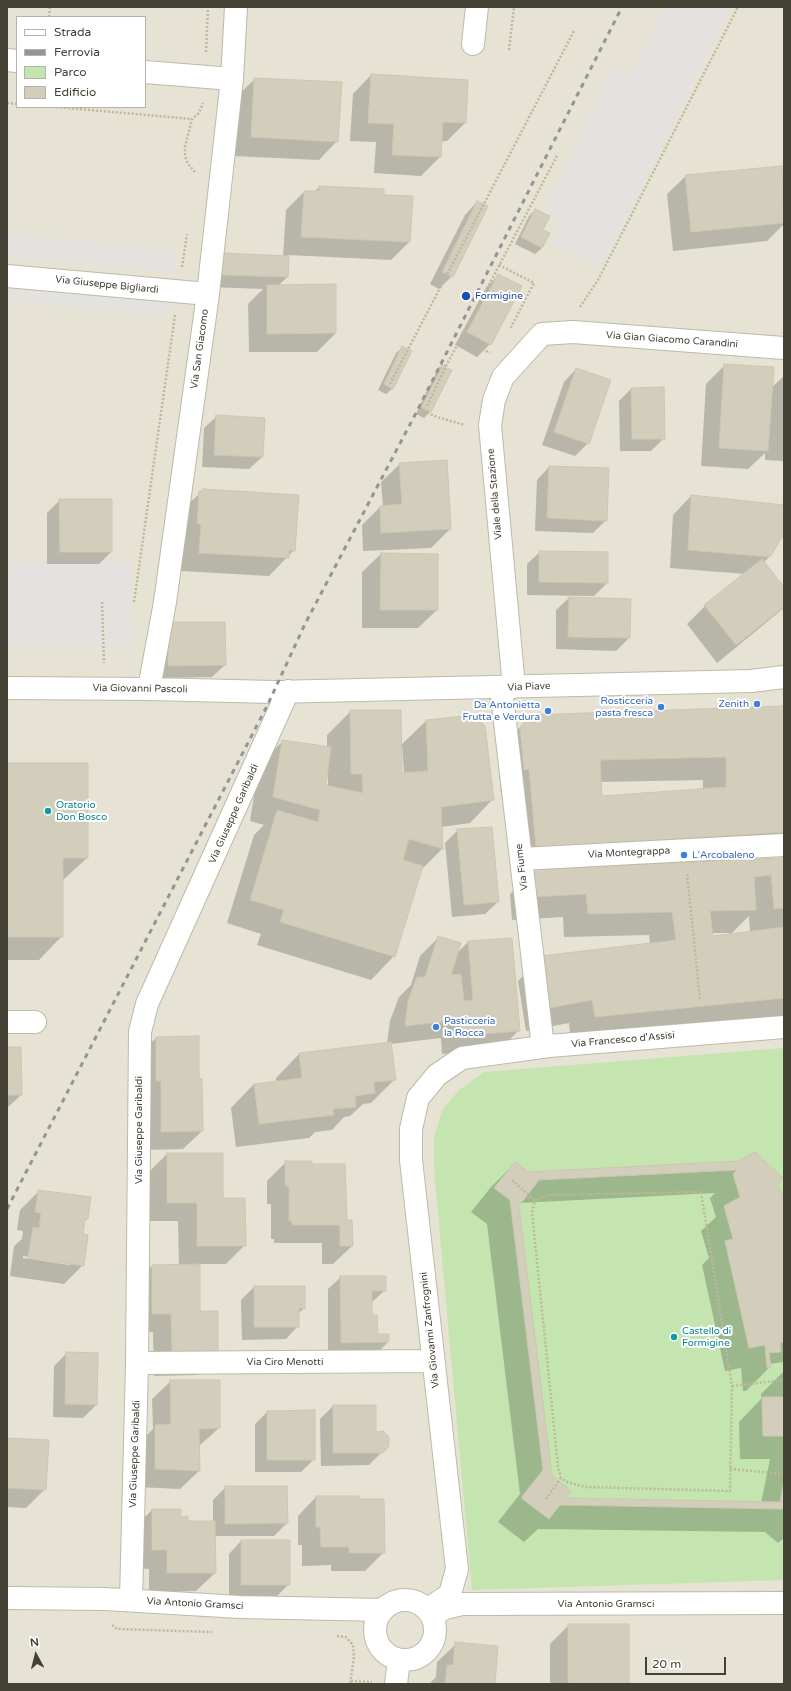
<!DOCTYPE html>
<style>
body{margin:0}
#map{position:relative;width:791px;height:1691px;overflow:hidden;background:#f2f1e6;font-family:"Varela Round",sans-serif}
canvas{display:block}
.frame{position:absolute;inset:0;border:8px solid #444135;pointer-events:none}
.legend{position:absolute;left:16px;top:16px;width:130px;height:92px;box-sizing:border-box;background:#fff;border:1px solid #b4b3ae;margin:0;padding:5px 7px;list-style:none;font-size:12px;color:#444135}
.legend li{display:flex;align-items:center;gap:8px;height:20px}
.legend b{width:20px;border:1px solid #b4b3ae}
.north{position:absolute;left:16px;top:1635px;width:40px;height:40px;-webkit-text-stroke:3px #fff;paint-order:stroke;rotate:353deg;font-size:11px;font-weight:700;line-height:16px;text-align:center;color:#444135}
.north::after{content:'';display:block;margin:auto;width:14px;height:18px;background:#444135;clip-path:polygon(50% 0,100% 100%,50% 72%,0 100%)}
.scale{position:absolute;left:645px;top:1657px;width:81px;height:18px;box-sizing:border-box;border:2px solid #444135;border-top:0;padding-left:5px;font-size:12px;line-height:14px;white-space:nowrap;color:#444135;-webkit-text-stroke:3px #fff;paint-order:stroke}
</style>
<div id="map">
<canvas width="791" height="1691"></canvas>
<div class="frame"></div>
<ul class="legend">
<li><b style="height:5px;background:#fff"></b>Strada</li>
<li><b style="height:5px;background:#959595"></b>Ferrovia</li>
<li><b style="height:11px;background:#c4e5b0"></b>Parco</li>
<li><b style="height:11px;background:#d3cebc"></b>Edificio</li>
</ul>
<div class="north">N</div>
<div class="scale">20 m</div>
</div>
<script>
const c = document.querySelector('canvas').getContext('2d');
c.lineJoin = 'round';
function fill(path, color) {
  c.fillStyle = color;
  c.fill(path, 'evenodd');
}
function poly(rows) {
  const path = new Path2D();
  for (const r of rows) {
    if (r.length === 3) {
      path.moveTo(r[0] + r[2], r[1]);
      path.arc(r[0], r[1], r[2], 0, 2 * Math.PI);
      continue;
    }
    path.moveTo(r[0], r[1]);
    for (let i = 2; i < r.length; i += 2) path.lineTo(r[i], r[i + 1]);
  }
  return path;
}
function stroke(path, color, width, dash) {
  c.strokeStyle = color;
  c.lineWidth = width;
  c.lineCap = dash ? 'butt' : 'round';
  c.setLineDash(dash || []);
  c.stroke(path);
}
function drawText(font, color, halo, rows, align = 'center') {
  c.font = font + ' "Varela Round",sans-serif';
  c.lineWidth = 4;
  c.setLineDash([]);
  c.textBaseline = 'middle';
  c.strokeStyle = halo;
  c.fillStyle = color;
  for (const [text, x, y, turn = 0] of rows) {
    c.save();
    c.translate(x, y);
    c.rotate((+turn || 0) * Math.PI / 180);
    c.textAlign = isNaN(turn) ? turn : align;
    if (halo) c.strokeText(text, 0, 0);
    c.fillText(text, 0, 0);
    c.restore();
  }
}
fill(poly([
 [7,7,784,7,784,1684,7,1684],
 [17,17,145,17,145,107,17,107]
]), '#e6e3d4');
fill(poly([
 [784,1048,784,1580,472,1590,434,1169,434,1138,442,1110,459,1090,484,1072]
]), '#c4e5b0');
fill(poly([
 [665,7,730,7,602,269,550,243,562,219,544,210,614,66,632,74],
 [7,233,177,251,175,274,7,256],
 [7,282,172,299,169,317,7,301],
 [7,562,131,562,132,649,7,646]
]), '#e3e2de');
fill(poly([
 [371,75,465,123,447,141,441,141,440,157,421,176,374,173,376,142,350,141,353,94],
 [255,79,337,141,319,160,233,156,236,97],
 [781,167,784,224,767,241,673,251,667,194,686,176],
 [319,187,383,196,409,242,391,260,288,255,287,277,278,286,336,333,317,352,249,352,248,304,263,289,210,287,223,254,283,256,286,210,304,192,314,192],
 [477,202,452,276,439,289,430,284,465,215],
 [535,210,542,230,549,234,542,248,535,254,515,244,529,216],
 [498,275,490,344,477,357,455,345,486,288],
 [403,347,393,388,386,394,378,390,396,353],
 [725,365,771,388,784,376,784,461,765,460,765,453,748,469,701,466,706,384],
 [442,367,431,411,424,418,416,414,436,373],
 [576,369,588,443,575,456,542,445,564,382],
 [632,388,664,438,651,451,620,451,619,401],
 [217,416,262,457,249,469,202,467,204,428],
 [400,464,450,529,431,548,363,551,362,525,380,507,383,506,381,482],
 [549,467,606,520,593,533,535,531,537,480],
 [204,490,294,550,269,576,181,571,183,543,181,510],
 [691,496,784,506,784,532,770,556,763,563,784,589,784,608,717,663,687,624,705,606,745,574,670,568,673,515],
 [60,500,111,552,99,564,47,564,47,513],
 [540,552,607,583,594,596,527,595,527,564],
 [381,554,437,555,437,610,418,628,362,628,362,572],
 [569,598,630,599,629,638,616,651,556,649,556,610],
 [155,636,225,665,212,677,156,678],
 [784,707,784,854,601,865,601,867,784,859,784,1019,571,1040,569,1023,526,1031,518,981,542,957,650,944,649,935,564,937,563,917,512,920,510,894,535,870,506,792,501,793,497,751,531,716],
 [703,780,703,790,601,797,600,782],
 [749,916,750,932,712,937,712,933,732,933],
 [351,711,401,774,404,773,402,744,426,721,473,716,493,799,470,823,441,827,442,849,421,870,394,956,371,980,257,945,261,934,227,923,254,835,264,825,250,821,259,764,283,741,327,748,327,735],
 [326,775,328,775,328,786,325,786],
 [7,764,87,858,62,881,62,936,39,960,7,960],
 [458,830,498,902,485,914,452,917,445,843],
 [439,937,456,954,468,942,519,1030,500,1049,442,1054,441,1038,390,1044,395,1079,371,1103,363,1104,350,1116,344,1117,332,1130,315,1132,309,1138,236,1147,231,1108,254,1084,276,1082,276,1078,299,1054,387,1043,390,1021,399,997,411,985,420,956],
 [198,1037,198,1079,202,1131,183,1149,143,1150,137,1056,156,1038],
 [7,1048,21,1095,7,1108],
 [167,1154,222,1199,245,1245,226,1264,199,1264,199,1312,217,1357,198,1375,154,1376,153,1332,134,1332,133,1285,152,1266,179,1266,178,1221,149,1221,148,1173],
 [286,1162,346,1221,352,1246,333,1264,322,1264,322,1243,274,1243,274,1239,271,1239,271,1204,267,1204,267,1181],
 [739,1162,777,1184,784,1202,784,1362,769,1364,770,1367,746,1391,743,1391,741,1368,725,1371,702,1265,709,1258,701,1231,716,1217,710,1198,715,1193,520,1203,518,1206,551,1477,563,1499,761,1503,770,1459,740,1459,739,1422,761,1399,761,1394,784,1371,784,1538,778,1543,765,1532,538,1529,524,1542,498,1522,520,1494,487,1224,471,1212,491,1187,515,1163,528,1173],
 [39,1191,87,1219,84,1222,82,1235,83,1265,64,1284,10,1276,14,1246,22,1239,23,1231,17,1230,20,1210],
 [23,1256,69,1262,69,1265,23,1258],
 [341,1277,385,1290,371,1303,371,1316,377,1335,388,1335,388,1342,375,1355,328,1355,328,1289],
 [254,1287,304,1308,298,1314,298,1326,286,1339,242,1340,241,1300],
 [67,1353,97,1354,96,1405,83,1418,53,1417,54,1366],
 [171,1381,219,1428,199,1446,199,1471,180,1489,137,1487,137,1445,153,1429,152,1399],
 [333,1406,375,1406,375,1433,388,1446,369,1465,321,1466,320,1419],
 [267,1412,314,1459,301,1472,255,1472,255,1424],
 [7,1439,45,1489,26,1508,7,1507],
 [226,1487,287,1523,274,1536,214,1536,215,1573,196,1591,149,1592,149,1569,134,1568,134,1528,152,1510,180,1518,187,1522,213,1522,213,1500],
 [316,1497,384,1552,365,1571,331,1571,331,1565,302,1566,302,1545,298,1545,298,1516],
 [241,1541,289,1584,276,1597,229,1597,229,1554],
 [569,1625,628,1684,550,1684,550,1644],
 [456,1644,494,1684,429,1684,436,1677,437,1662]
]), '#0003');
const building = poly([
 [371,74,468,80,466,123,443,122,441,157,392,155,394,124,368,123,371,74],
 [254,78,342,82,338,142,251,137,254,78],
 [782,166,784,223,691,232,685,175,782,166],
 [319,186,384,189,384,195,413,196,410,242,301,237,304,191,319,191,319,186],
 [477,201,488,206,453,277,442,272,477,201],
 [535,209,550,216,543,230,550,233,542,248,521,237,535,209],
 [223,253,289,256,288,277,222,275,223,253],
 [498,274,522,286,491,345,467,332,498,274],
 [336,284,336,333,267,334,267,285,336,284],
 [402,346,412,351,393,389,384,384,402,346],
 [724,364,774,367,768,451,719,448,724,364],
 [442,366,452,370,431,412,421,407,442,366],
 [576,368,611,380,589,444,554,432,576,368],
 [664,387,665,439,632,439,631,388,664,387],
 [216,415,265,418,263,457,214,455,216,415],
 [447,460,451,529,381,533,380,506,402,504,399,463,447,460],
 [549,466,609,468,607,521,547,518,549,466],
 [203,489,299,495,295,551,289,550,289,558,199,553,201,524,197,524,199,491,203,491,203,489],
 [691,495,784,505,784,534,770,557,688,550,691,495],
 [59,499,112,499,112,552,60,552,59,499],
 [539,551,608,552,608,583,539,582,539,551],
 [381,553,438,554,438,610,380,610,381,553],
 [762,559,784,587,784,607,736,645,704,605,762,559],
 [569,597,631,599,630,638,568,637,569,597],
 [168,622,225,622,226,665,168,666,168,622],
 [784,706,784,832,536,848,529,769,524,770,520,727,531,715,784,706],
 [726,757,726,787,602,796,600,760,726,757],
 [350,710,401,710,402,773,428,771,426,720,474,715,485,726,494,800,441,807,443,849,409,839,403,860,423,866,395,957,280,922,284,910,250,900,277,810,318,822,320,810,273,797,282,740,331,747,326,785,363,793,362,774,351,774,350,710],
 [7,763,88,763,88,858,63,858,63,937,7,937,7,763],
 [492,827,499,902,464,905,457,829,492,827],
 [784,858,784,908,774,909,771,875,754,877,756,910,710,911,713,936,784,927,784,998,595,1017,592,1000,549,1008,541,956,676,940,672,912,588,914,586,894,535,897,533,869,784,858],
 [438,936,461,943,451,975,461,974,464,1001,473,1000,468,941,512,938,520,1031,460,1036,459,1020,405,1026,408,1001,417,977,425,977,438,936],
 [199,1036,199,1078,202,1079,203,1131,161,1132,161,1081,156,1081,156,1037,199,1036],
 [391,1042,396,1080,374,1082,375,1093,355,1096,356,1107,333,1109,334,1115,259,1124,254,1084,302,1078,299,1053,391,1042],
 [7,1047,21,1047,22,1095,7,1095,7,1047],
 [755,1152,783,1178,778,1184,784,1199,784,1342,780,1343,781,1352,769,1353,771,1367,767,1368,765,1345,749,1348,725,1241,733,1239,724,1206,740,1197,733,1174,737,1170,539,1180,519,1206,552,1476,571,1491,565,1498,780,1502,784,1480,784,1509,560,1505,549,1519,521,1498,543,1470,510,1200,494,1188,515,1162,528,1172,739,1161,755,1152],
 [167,1153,223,1153,223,1198,245,1198,246,1246,197,1246,197,1203,167,1203,167,1153],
 [285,1161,312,1161,312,1164,345,1164,347,1220,352,1220,353,1246,340,1246,340,1225,292,1225,292,1221,289,1221,289,1186,285,1186,285,1161],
 [38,1190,91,1197,88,1219,85,1219,83,1234,88,1235,84,1266,28,1258,33,1227,39,1228,41,1213,35,1212,38,1190],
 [200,1264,200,1311,218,1311,218,1357,172,1357,171,1314,152,1314,152,1265,200,1264],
 [340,1276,386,1276,386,1291,372,1291,372,1315,377,1315,378,1334,389,1334,389,1342,341,1343,340,1276],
 [254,1286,305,1286,305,1309,299,1308,299,1327,254,1327,254,1286],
 [66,1352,98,1353,97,1405,65,1404,66,1352],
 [170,1380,220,1380,220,1428,199,1429,200,1471,155,1469,155,1425,171,1424,170,1380],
 [762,1397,784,1397,784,1436,763,1436,762,1397],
 [333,1405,376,1405,376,1432,383,1431,389,1437,389,1446,383,1453,333,1453,333,1405],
 [315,1410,315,1460,267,1460,267,1411,315,1410],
 [7,1438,49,1440,46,1490,7,1488,7,1438],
 [225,1486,287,1486,288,1523,225,1524,225,1486],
 [316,1496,359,1496,359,1499,384,1499,385,1553,349,1553,349,1547,321,1547,320,1527,316,1527,316,1496],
 [152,1509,181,1509,181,1517,188,1516,188,1521,215,1521,216,1573,167,1573,167,1550,152,1550,152,1509],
 [241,1540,290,1540,290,1585,241,1585,241,1540],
 [568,1624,629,1624,629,1684,568,1684,568,1624],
 [455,1642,498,1646,495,1684,445,1684,447,1665,453,1665,455,1642]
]);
fill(building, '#d3cebc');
stroke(building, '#cec7af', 1);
const minor = poly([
 [473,44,477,7],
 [7,60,17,61],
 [145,72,232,79],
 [7,276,208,294],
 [514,687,490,425,494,400,503,377,542,334,573,332,784,348],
 [7,688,149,689,274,692,751,681,784,677],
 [501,688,543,1047],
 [149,689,165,602,208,294,232,79,236,7],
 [521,859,784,845],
 [7,1022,35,1022],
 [137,1363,433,1361],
 [7,1598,105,1599,240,1607,383,1610],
 [131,1600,137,1363,140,1032,147,1004,288,691],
 [405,1630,30],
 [427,1610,450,1594,457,1569,411,1160,411,1129,418,1098,437,1075,462,1058,549,1046,784,1027],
 [435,1614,445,1608,462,1604,784,1603],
 [396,1684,399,1660]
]);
stroke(minor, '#bdbaa9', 24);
stroke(poly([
 [49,17,50,7],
 [509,50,514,7],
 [206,52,208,7],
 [7,103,17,104],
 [56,107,192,119],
 [195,172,188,164,185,156,185,147,192,119,199,113,203,103],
 [499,265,534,283,510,329],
 [182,267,187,234],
 [580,307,598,280,738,7],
 [461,338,490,353],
 [446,366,442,364,419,409,437,417,465,425],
 [390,384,574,31],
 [427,406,446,366,558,154],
 [102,602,104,663],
 [134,602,175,315],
 [687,874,700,999],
 [512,1180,535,1201],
 [701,1192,732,1386,730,1491,585,1487,567,1482,561,1478,558,1466,532,1213,534,1204,538,1199,548,1195,701,1192],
 [732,1386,784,1380],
 [730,1469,784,1474],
 [546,1499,561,1478],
 [112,1625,117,1629,212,1632],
 [337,1636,346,1637,353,1645,354,1657,350,1684],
 [351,1681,372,1682]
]), '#beb89a', 2.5, [2, 2]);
stroke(minor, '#fff', 22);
stroke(poly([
 [7,1209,268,704,305,624,416,413,622,7]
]), '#959595', 3, [5, 5]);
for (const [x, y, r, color] of [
 [466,296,5,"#1a4fb4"],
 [757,704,4,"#3f7fe0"],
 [661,707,4,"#3f7fe0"],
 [548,711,4,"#3f7fe0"],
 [48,811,4,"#0f9aa8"],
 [684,855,4,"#3f7fe0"],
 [436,1027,4,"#3f7fe0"],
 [674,1337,4,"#0f9aa8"]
]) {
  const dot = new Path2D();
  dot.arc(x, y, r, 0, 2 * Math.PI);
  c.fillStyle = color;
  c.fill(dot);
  stroke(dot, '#fff', 1.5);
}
drawText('10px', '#444135', '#fff', [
 ["Via Giuseppe Bigliardi",107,285,6],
 ["Via Gian Giacomo Carandini",672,340,4],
 ["Via San Giacomo",200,349,-82],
 ["Viale della Stazione",495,494,-95],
 ["Via Piave",529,687,-2],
 ["Via Giovanni Pascoli",140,689,1],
 ["Via Giuseppe Garibaldi",234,814,-66],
 ["Via Montegrappa",629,853,-3],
 ["Via Fiume",522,867,-97],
 ["Via Francesco d'Assisi",623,1040,-5],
 ["Via Giuseppe Garibaldi",139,1130,-90],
 ["Via Giovanni Zanfrognini",430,1330,-96],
 ["Via Ciro Menotti",285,1362],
 ["Via Giuseppe Garibaldi",135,1454,-88],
 ["Via Antonio Gramsci",195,1604,3],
 ["Via Antonio Gramsci",606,1604]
]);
drawText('10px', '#164399', '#fff', [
 ["Formigine",475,296]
], 'left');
drawText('10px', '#366cbe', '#fff', [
 ["Rosticceria",653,701],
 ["pasta fresca",653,713],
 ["Zenith",749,704],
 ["Da Antonietta",540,705],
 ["Frutta e Verdura",540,717],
 ["L'Arcobaleno",692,855,"left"],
 ["Pasticceria",444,1021,"left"],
 ["la Rocca",444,1033,"left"]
], 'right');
drawText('10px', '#0d838f', '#fff', [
 ["Oratorio",56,805],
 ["Don Bosco",56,817],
 ["Castello di",682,1331],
 ["Formigine",682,1343]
], 'left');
</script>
